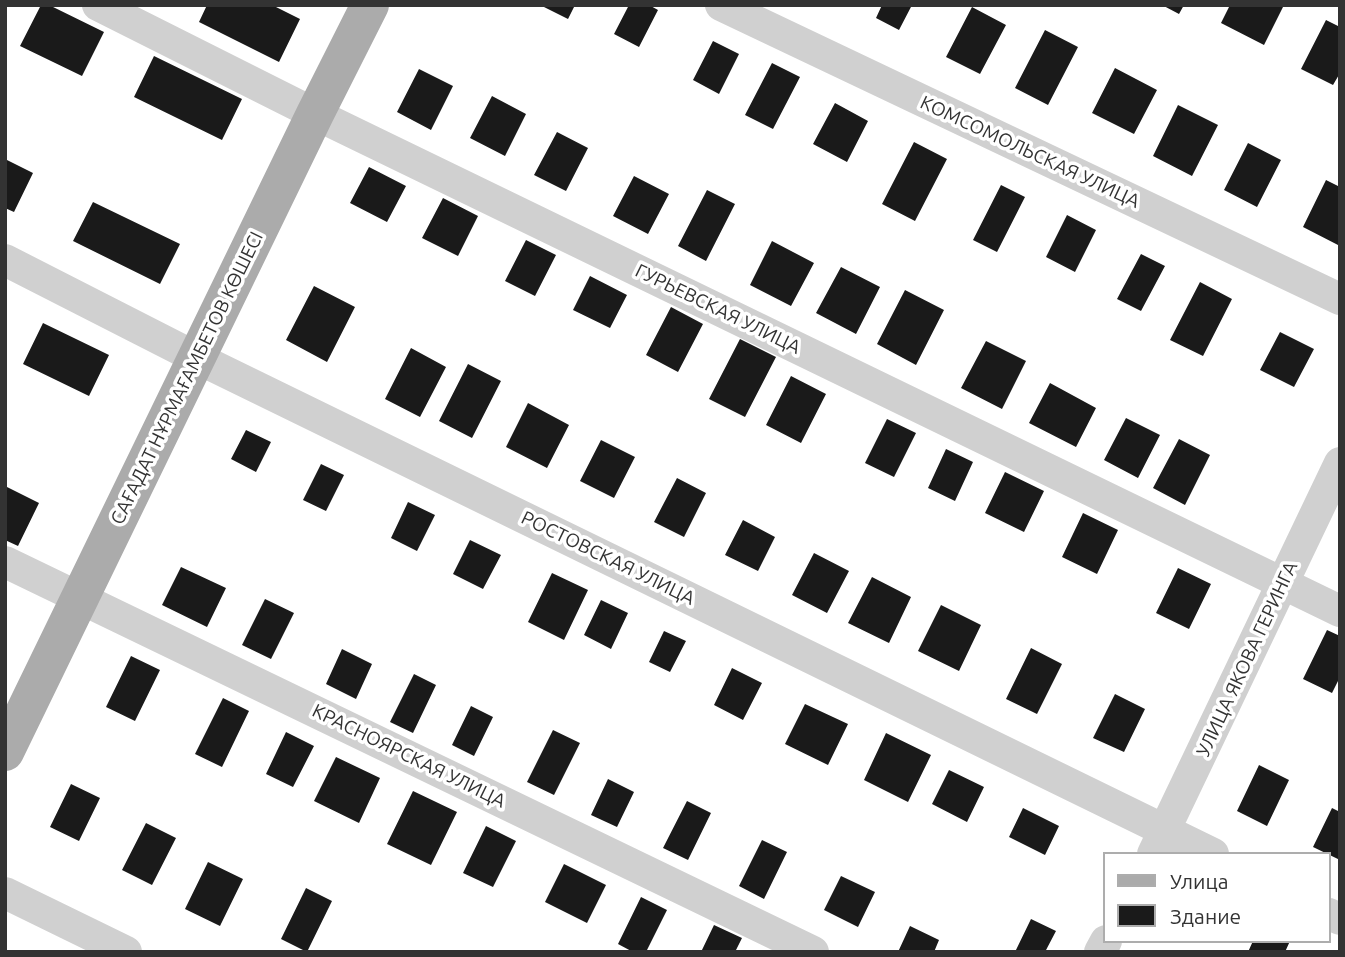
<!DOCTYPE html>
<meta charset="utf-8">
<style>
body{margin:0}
#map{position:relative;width:1345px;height:957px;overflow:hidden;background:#fff;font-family:Ubuntu,sans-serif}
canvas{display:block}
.frame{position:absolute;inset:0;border:7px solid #333;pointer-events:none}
.legend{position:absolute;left:1103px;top:852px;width:228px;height:91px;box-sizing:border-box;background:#fff;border:2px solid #adadad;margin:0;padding:9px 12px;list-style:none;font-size:21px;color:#333}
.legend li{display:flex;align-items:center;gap:14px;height:35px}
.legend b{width:35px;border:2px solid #adadad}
</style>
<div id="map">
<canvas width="1345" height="957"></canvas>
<div class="frame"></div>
<ul class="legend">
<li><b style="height:9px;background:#ababab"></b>Улица</li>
<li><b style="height:19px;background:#1a1a1a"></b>Здание</li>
</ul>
</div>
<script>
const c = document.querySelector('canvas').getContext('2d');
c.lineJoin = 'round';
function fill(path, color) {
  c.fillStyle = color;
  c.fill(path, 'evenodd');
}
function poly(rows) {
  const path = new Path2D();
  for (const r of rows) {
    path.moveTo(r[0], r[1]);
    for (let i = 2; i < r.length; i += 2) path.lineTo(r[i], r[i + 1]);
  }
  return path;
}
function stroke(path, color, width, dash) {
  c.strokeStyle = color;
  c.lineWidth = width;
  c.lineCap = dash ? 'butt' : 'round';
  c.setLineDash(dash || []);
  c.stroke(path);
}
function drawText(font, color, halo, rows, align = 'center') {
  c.font = font + ' Ubuntu,sans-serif';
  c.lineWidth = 7;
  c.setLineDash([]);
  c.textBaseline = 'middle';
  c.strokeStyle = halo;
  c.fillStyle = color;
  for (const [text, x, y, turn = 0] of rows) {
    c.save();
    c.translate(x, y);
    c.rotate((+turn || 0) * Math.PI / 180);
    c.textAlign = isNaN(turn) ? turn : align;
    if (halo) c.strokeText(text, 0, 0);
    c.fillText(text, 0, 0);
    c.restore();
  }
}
fill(poly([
 [41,5,49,5,104,32,82,76,20,46],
 [207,5,272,5,300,19,279,62,199,22],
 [540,5,575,5,568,19],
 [629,5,649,5,658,10,639,47,614,34],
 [882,5,912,5,899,30,876,18],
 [1162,5,1184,5,1179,14],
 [1230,5,1284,5,1264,45,1221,23],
 [972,7,1006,25,980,74,946,57],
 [1326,20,1340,27,1340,73,1333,85,1301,69],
 [1045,30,1078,47,1048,105,1015,88],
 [713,41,739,54,719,94,693,80],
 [154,56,242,99,222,140,134,97],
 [772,63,800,77,773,129,745,115],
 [1115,68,1157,90,1134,134,1092,113],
 [419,69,453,86,431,130,397,112],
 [492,96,526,114,505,156,470,138],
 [835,103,868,121,847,162,813,144],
 [1178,105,1218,125,1192,176,1153,156],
 [557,132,588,148,566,191,534,175],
 [914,142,947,159,915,221,882,204],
 [1248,143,1281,160,1257,207,1224,190],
 [5,159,33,173,14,212,5,208],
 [369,167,406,186,387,222,350,203],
 [634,176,669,194,648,234,613,216],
 [1326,180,1340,187,1340,241,1338,245,1303,227],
 [1001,185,1025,197,997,252,973,240],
 [707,190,735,204,706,261,678,246],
 [443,198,478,216,458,256,422,238],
 [93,202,180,244,160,284,73,241],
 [1067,215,1096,230,1075,272,1046,257],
 [526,240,556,255,535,296,505,281],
 [772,241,814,263,791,306,750,285],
 [1141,254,1165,266,1141,311,1117,299],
 [841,267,880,287,856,334,816,313],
 [590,276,627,295,610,328,573,310],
 [1200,282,1232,299,1203,356,1170,340],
 [314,286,355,307,327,362,286,340],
 [905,290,944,310,916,365,877,344],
 [671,307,703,324,678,372,646,355],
 [43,323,109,355,89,396,23,364],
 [1280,332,1314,349,1294,387,1260,370],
 [740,339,776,357,745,417,709,399],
 [986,341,1026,361,1002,409,961,388],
 [411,348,446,367,420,417,385,399],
 [468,364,501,381,472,438,439,421],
 [791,376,826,394,801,443,766,425],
 [1050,383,1096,408,1076,447,1029,423],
 [528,403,569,425,547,468,506,447],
 [1126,418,1160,435,1138,478,1104,460],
 [887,419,916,433,894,477,865,463],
 [246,430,271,442,256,472,231,459],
 [1179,439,1210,455,1185,505,1153,488],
 [601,440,635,457,614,498,580,481],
 [946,449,973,462,955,501,928,488],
 [321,464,344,475,326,511,303,500],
 [1005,472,1044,491,1024,532,985,513],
 [677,478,706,493,684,537,654,522],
 [5,486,39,503,18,546,5,540],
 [408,502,435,515,417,551,391,538],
 [1083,513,1118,530,1097,574,1062,557],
 [743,520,775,537,758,571,725,555],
 [470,540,501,555,483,589,453,574],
 [814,553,849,571,827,613,792,595],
 [181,567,226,588,207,627,162,605],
 [1178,568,1211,584,1189,629,1156,613],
 [552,573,588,590,564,640,528,622],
 [872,577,911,597,889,643,848,623],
 [265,599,294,613,271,659,242,645],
 [601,600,628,613,611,649,584,635],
 [941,605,981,625,959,671,918,651],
 [1327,630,1340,636,1340,677,1332,693,1303,679],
 [664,631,686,641,670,672,649,662],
 [1031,648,1062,664,1037,714,1006,699],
 [342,649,372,664,356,699,326,684],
 [131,656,160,670,135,721,106,707],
 [732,668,762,683,743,720,714,705],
 [414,674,436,685,413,733,390,722],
 [1115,694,1145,709,1124,752,1093,738],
 [223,698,249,711,222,767,195,754],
 [805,704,848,724,828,765,785,744],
 [471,706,493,717,474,756,452,745],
 [553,730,580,743,554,795,527,782],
 [286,732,314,746,293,787,266,774],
 [886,733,931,755,908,802,864,780],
 [336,757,380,778,359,823,314,801],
 [1259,765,1289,780,1267,826,1237,811],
 [949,770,984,787,967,822,932,804],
 [608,779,634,792,617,827,591,815],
 [71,784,100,798,79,841,50,827],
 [413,791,457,812,431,865,387,844],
 [687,801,711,813,688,860,663,848],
 [1023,808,1059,826,1045,855,1009,837],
 [1332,808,1340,812,1340,860,1313,847],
 [146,823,176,838,152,885,122,870],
 [486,826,516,841,493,887,463,873],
 [762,840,787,852,764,899,739,886],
 [208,862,243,879,220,926,185,909],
 [564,864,606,885,587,923,545,902],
 [841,876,875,892,858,927,824,910],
 [306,888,332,901,307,952,281,939],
 [641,897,667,910,646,952,633,952,618,944],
 [1031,919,1056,931,1045,952,1015,952],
 [714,925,742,938,735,952,701,952],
 [910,926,939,940,934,952,898,952],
 [1253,941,1290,941,1285,952,1248,952]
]), '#1a1a1a');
stroke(poly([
 [98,5,315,114,1340,611],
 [721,5,1340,299],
 [5,260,197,358,1213,854],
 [5,562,813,952],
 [1153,854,1340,463],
 [5,893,126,952],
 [1329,914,1340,919],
 [1100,952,1106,941]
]), '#d0d0d0', 32);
stroke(poly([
 [5,752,315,114,370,5]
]), '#ababab', 38);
drawText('19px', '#333', '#fff', [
 ["КОМСОМОЛЬСКАЯ УЛИЦА",1030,152,25],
 ["ГУРЬЕВСКАЯ УЛИЦА",718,309,26],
 ["САҒАДАТ НҰРМАҒАМБЕТОВ КӨШЕСІ",187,378,-64],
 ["РОСТОВСКАЯ УЛИЦА",608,558,26],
 ["УЛИЦА ЯКОВА ГЕРИНГА",1247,659,-65],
 ["КРАСНОЯРСКАЯ УЛИЦА",409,756,26]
]);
</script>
